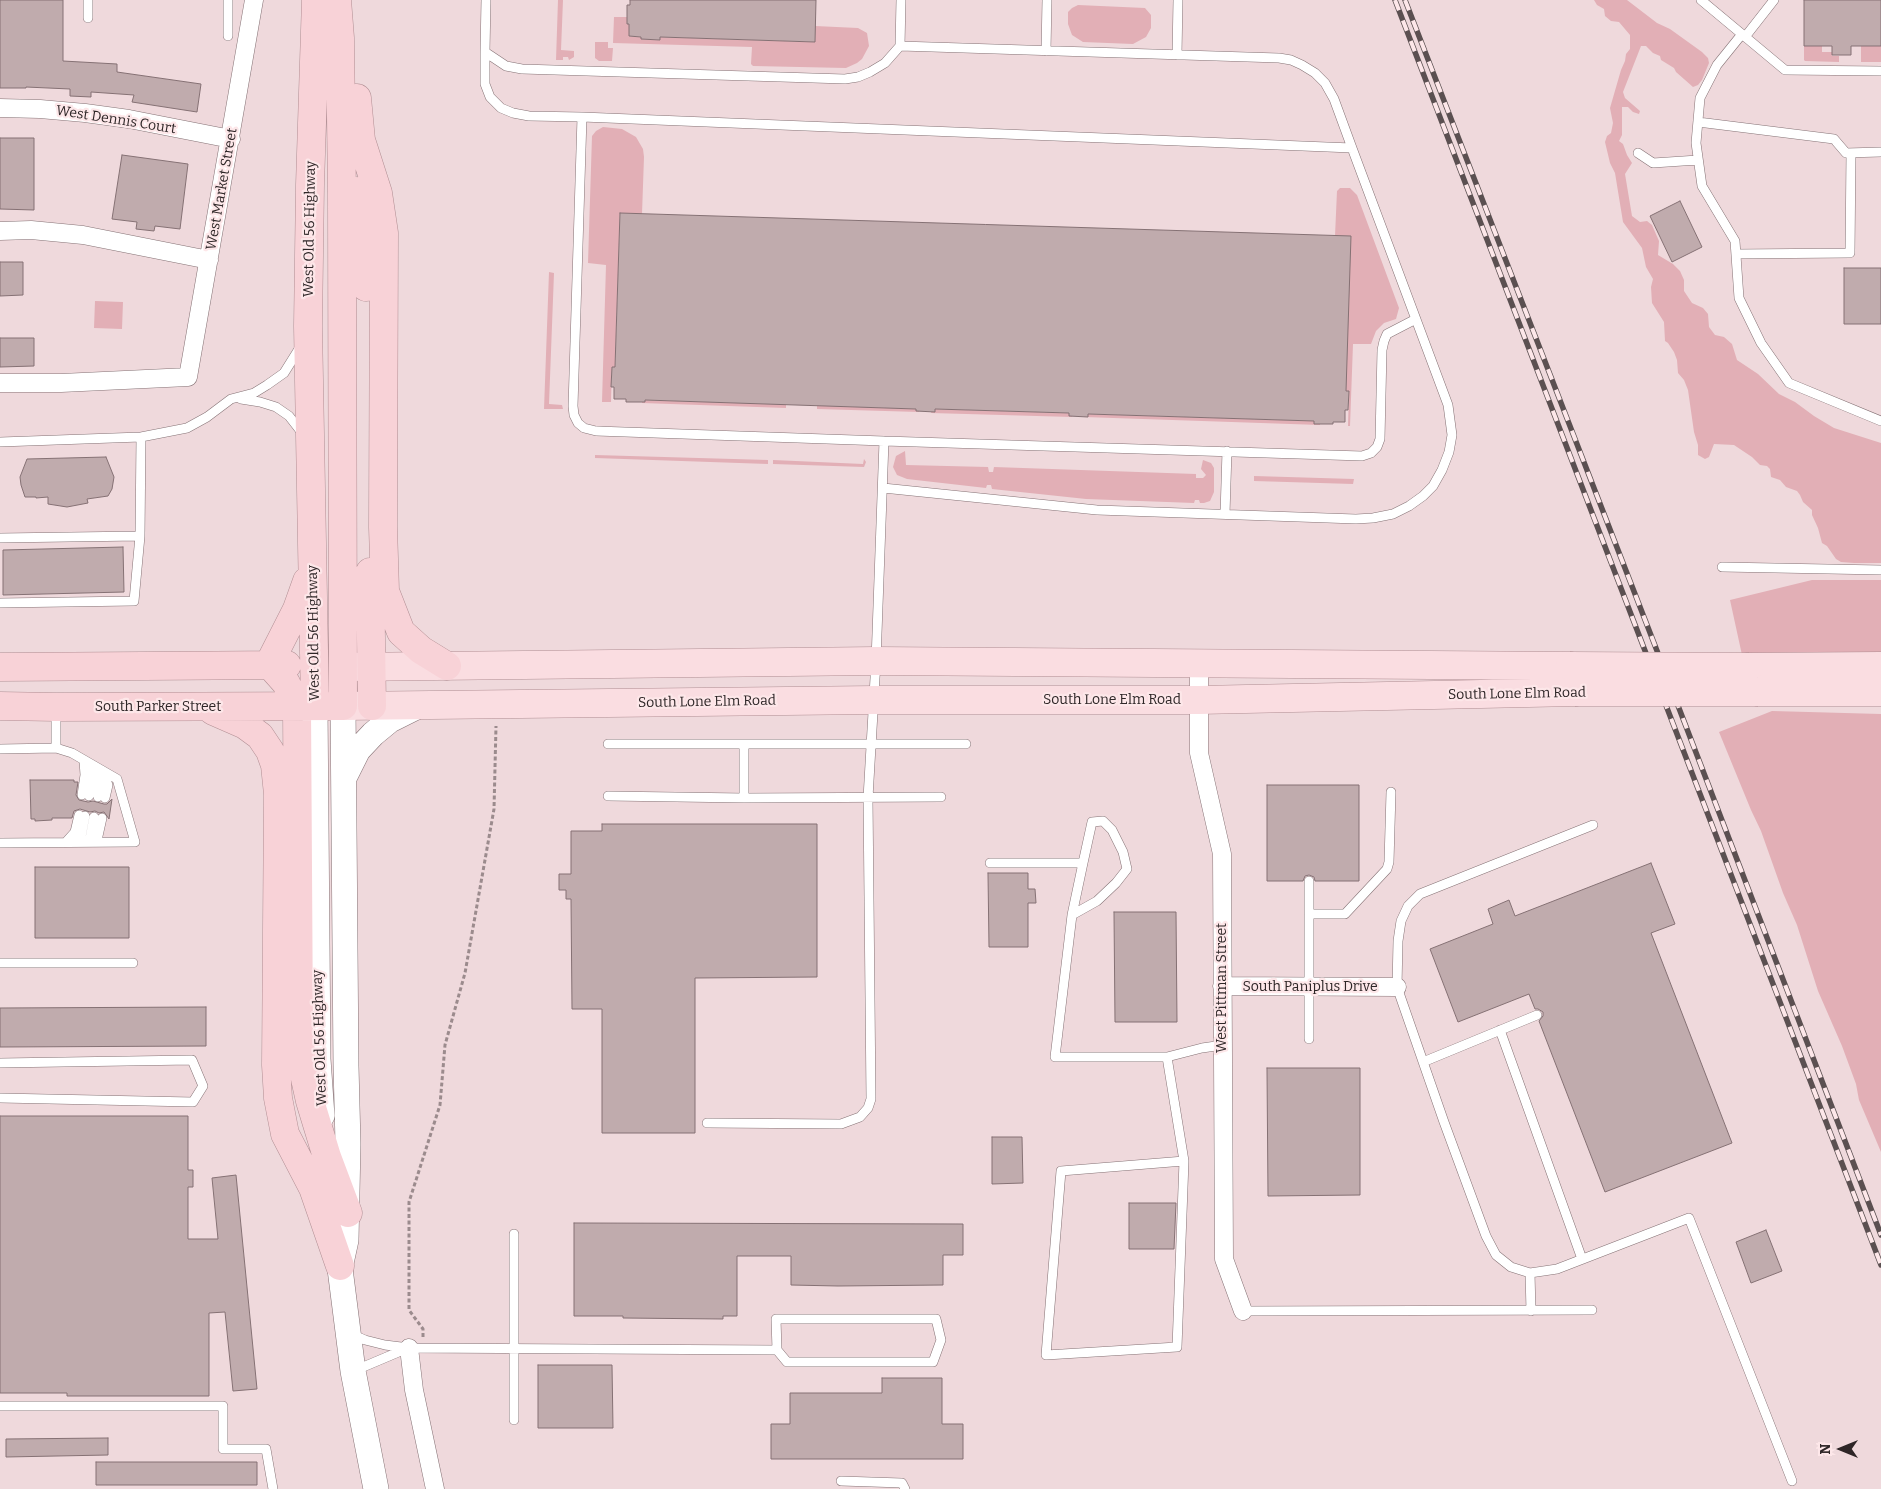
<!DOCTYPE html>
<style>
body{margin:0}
#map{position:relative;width:1881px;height:1489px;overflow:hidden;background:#efd9dc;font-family:Bitter,serif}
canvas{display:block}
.north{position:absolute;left:1816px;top:1424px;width:50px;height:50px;-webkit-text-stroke:4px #fde7e9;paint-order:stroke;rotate:270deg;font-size:14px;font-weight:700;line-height:20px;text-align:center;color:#2e2627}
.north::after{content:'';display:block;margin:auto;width:18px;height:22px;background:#2e2627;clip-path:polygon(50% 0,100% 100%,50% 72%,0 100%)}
</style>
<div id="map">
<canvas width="1881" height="1489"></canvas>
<div class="north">N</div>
</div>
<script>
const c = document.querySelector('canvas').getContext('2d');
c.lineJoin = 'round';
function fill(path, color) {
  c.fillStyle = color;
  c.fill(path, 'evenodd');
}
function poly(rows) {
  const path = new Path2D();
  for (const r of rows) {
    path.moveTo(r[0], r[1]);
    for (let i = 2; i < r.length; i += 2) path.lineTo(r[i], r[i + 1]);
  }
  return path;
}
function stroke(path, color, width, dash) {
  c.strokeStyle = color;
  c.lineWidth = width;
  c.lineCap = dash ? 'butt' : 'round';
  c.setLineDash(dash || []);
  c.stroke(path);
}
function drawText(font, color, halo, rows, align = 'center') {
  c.font = font + ' Bitter,serif';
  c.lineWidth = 4.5;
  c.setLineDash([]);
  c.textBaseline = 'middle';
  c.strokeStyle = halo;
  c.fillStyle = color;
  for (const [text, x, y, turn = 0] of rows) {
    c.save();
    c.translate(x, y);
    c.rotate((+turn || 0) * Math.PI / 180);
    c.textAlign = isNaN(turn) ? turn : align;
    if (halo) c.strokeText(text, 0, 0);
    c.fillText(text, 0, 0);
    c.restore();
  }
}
fill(poly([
 [558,0,563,0,561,50,574,51,574,57,569,60,568,57,563,57,563,60,556,60],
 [1594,0,1627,0,1657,23,1670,29,1702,52,1708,58,1709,63,1702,80,1698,85,1693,87,1676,72,1674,68,1661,60,1660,56,1653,53,1646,46,1641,46,1623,92,1625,98,1640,111,1639,114,1633,112,1628,107,1622,107,1622,135,1619,141,1623,144,1627,155,1632,163,1625,174,1632,216,1640,222,1647,221,1652,225,1659,241,1658,255,1673,264,1680,271,1684,280,1684,291,1692,303,1703,308,1708,314,1709,327,1715,335,1724,337,1732,344,1737,360,1758,374,1779,394,1795,402,1814,416,1834,428,1881,443,1881,563,1854,563,1841,562,1836,559,1827,546,1822,543,1818,528,1812,515,1812,510,1803,502,1800,495,1797,491,1786,487,1780,480,1771,477,1770,469,1767,466,1760,465,1752,457,1734,445,1714,444,1709,457,1705,459,1698,455,1698,445,1694,432,1688,390,1684,380,1678,373,1677,360,1674,352,1668,343,1665,341,1664,322,1652,303,1651,287,1653,279,1646,267,1642,248,1623,222,1615,173,1610,163,1605,142,1607,136,1611,133,1613,123,1610,108,1621,70,1625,61,1626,54,1630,49,1630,35,1619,22,1611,21,1605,16,1604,9,1597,5],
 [1078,5,1145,8,1151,15,1151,28,1146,37,1133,44,1083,42,1072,35,1068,24,1068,12,1072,8],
 [614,17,630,17,629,36,641,37,641,39,660,40,660,37,815,42,815,26,858,28,867,33,869,46,862,59,857,63,846,68,753,66,751,64,752,47,613,43],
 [595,42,608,42,608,48,613,48,612,61,599,61,595,58],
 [1804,44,1822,46,1822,52,1832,52,1832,56,1839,56,1839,62,1805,61,1804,60],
 [1861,46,1881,46,1881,62,1861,62],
 [603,127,622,129,636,137,643,149,644,157,642,214,620,214,615,367,612,367,611,402,602,402,606,265,588,263,592,136,596,131],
 [1340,188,1350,188,1357,195,1399,308,1396,319,1384,323,1376,331,1371,344,1353,344,1350,426,1348,426,1349,391,1346,391,1335,236,1337,191],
 [549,272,554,273,549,404,562,405,563,409,544,409],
 [95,301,123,302,122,329,94,328],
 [642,400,786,404,786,408,642,403],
 [817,405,919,409,919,412,817,409],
 [932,409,1072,413,1072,417,931,413],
 [1084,414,1320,421,1320,425,1084,417],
 [905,451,906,465,988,467,989,472,993,472,994,467,1196,474,1196,478,1203,478,1206,475,1201,469,1203,460,1211,463,1214,468,1214,492,1210,501,1204,503,1200,503,1199,500,1195,500,1194,503,1086,499,992,489,991,485,987,485,986,488,907,479,897,475,893,467,896,456],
 [595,455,768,460,768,464,595,458],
 [864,459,866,462,864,467,773,464,773,460,863,464],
 [1254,476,1354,479,1353,484,1254,481],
 [1812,580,1881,580,1881,654,1742,655,1730,600],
 [1772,711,1881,714,1881,1152,1859,1100,1856,1084,1842,1046,1818,991,1797,925,1783,893,1761,831,1751,810,1719,732]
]), '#e2afb6');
const building = poly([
 [0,0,63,0,63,61,117,64,117,72,201,84,197,112,132,102,134,95,91,92,91,97,70,96,70,89,26,87,26,88,0,88,0,0],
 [630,0,816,0,815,42,660,37,660,40,641,39,641,37,629,36,629,24,627,24,627,5,630,5,630,0],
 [1804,0,1881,0,1881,46,1851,46,1851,55,1832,55,1832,46,1804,46,1804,0],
 [0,138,34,138,34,210,0,209,0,138],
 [122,155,188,164,180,229,155,226,154,231,136,229,137,222,112,219,122,155],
 [1680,201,1702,247,1672,262,1650,216,1680,201],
 [620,213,1351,236,1346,391,1349,391,1348,410,1345,410,1345,422,1333,422,1333,424,1314,424,1314,421,1088,414,1088,417,1069,416,1069,413,935,409,935,412,916,411,916,409,645,400,645,402,626,402,626,399,614,399,614,387,611,387,612,367,615,367,620,213],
 [0,262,23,262,23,295,0,296,0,262],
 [1844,268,1881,268,1881,324,1844,324,1844,268],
 [0,338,34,338,34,366,0,367,0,338],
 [106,457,114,477,112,489,108,496,87,499,88,503,67,507,48,504,48,497,36,498,36,497,25,497,21,485,20,477,27,459,106,457],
 [123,547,124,592,3,595,3,550,123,547],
 [30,780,74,780,74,782,78,782,76,795,79,800,88,802,93,801,104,804,107,804,112,799,109,819,104,812,99,813,95,811,90,812,80,809,74,811,72,818,52,818,52,820,35,821,35,819,31,819,30,780],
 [1267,785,1359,785,1359,881,1315,881,1314,877,1309,875,1305,876,1303,881,1267,881,1267,785],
 [602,824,817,824,817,977,695,978,695,1133,602,1133,602,1009,572,1009,571,899,566,899,566,890,559,890,559,874,571,874,571,831,602,831,602,824],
 [1651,863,1675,924,1651,933,1732,1143,1605,1192,1539,1021,1543,1016,1543,1012,1538,1009,1535,1009,1529,994,1458,1022,1430,949,1493,924,1488,909,1509,900,1515,916,1651,863],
 [35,867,129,867,129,938,35,938,35,867],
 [988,873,1028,873,1028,889,1035,889,1036,903,1028,903,1028,947,989,947,988,873],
 [1114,912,1176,912,1177,1022,1115,1022,1114,912],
 [206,1007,206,1046,0,1047,0,1008,206,1007],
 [1267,1068,1360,1068,1360,1195,1268,1196,1267,1068],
 [0,1116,188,1116,188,1170,193,1170,193,1187,188,1187,188,1239,218,1239,212,1178,236,1175,257,1389,233,1391,225,1312,209,1313,209,1396,67,1396,67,1393,0,1393,0,1116],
 [992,1137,1022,1137,1023,1183,992,1184,992,1137],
 [1129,1203,1176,1203,1174,1249,1129,1249,1129,1203],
 [574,1223,963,1224,963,1255,943,1255,943,1285,838,1286,791,1285,791,1256,737,1256,737,1316,723,1316,723,1319,623,1318,623,1316,574,1316,574,1223],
 [1766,1230,1782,1271,1751,1283,1736,1242,1766,1230],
 [538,1365,612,1365,613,1428,538,1428,538,1365],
 [882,1378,942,1378,942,1424,963,1424,963,1459,771,1459,771,1424,790,1424,790,1393,882,1393,882,1378],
 [108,1438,108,1455,6,1457,6,1439,108,1438],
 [96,1462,257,1462,257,1485,96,1485,96,1462]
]);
fill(building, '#c0abad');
stroke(building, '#857174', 1);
const service = poly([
 [88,0,88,18],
 [228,0,228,36],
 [486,0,485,52,506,66,522,69,845,79,858,77,870,72,885,63,900,46,901,0],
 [1701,0,1785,70,1881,71],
 [1742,34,1717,65,1700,98,1696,143,1702,186,1735,241,1739,298,1761,343,1789,383,1881,421],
 [1745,37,1774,0],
 [900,46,1279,58,1291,60,1302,65,1315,73,1325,83,1334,99,1352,148],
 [1046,51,1047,0],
 [485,52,485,84,490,97,501,108,513,113,529,116,582,117,573,406,574,415,578,423,584,428,596,431,884,441,876,661,868,798,871,1099,868,1108,860,1117,841,1124,707,1123],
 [1177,55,1178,0],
 [582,117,1352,148,1448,405,1452,435,1449,452,1442,470,1433,486,1423,496,1409,506,1393,514,1373,518,1356,519,1097,510,883,488],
 [1698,122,1834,139,1846,153,1881,152],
 [1638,153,1653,163,1698,160],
 [1736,254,1850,253,1851,153],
 [241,399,260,402,276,407,289,416,303,434],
 [884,441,1362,456,1371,453,1377,447,1380,439,1382,350,1384,341,1387,334,1416,319],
 [0,442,141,437,187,428,207,417,231,399,254,393,267,385,284,373,299,349],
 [1225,514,1227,451],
 [0,538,140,536,141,437],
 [1722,567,1881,570],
 [0,603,134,601,140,536],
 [608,744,966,744],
 [744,745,744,798],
 [56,748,56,709],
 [0,749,56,748,72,753,117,779,135,842,0,843],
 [96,767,100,783,98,797],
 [102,771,108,785,105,798],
 [82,795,85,775,84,761],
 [89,796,92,782,90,769],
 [608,796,744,798,941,797],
 [66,842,75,832,79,815],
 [76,842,81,837,85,816],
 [86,842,90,838,94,817],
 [92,842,98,836,102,818],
 [990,863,1083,863],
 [1309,881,1309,1039],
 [1309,914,1345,914,1387,869,1389,862,1391,792],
 [1072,915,1097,901,1116,883,1127,869,1123,852,1112,830,1103,821,1092,822,1083,863,1072,915,1055,1057,1167,1057,1184,1161,1061,1171,1046,1355,1177,1347,1184,1161],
 [0,963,133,963],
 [1500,1030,1582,1259],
 [1167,1057,1202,1048,1223,1045],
 [1423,1062,1537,1015],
 [0,1063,192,1060,203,1086,193,1102,0,1098],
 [514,1234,514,1420],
 [1530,1273,1557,1269,1689,1218,1792,1481],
 [1243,1311,1592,1310],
 [1531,1311,1530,1273,1511,1267,1496,1255,1486,1236,1444,1122,1397,987,1398,941,1401,921,1408,906,1420,894,1593,825],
 [351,1334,365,1340,385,1345,409,1348,777,1350,787,1362,933,1362,941,1340,936,1319,776,1319,777,1350],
 [356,1370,408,1348],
 [0,1406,223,1406,223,1449,266,1449,273,1489],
 [841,1481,902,1483,905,1489]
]);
const minor = poly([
 [0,108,40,109,85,113,129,119,231,139],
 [0,231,31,230,83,235,209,260],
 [0,383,61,383,188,377,254,0],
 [1199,663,1199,753,1222,854,1224,1259,1243,1311],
 [1222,986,1397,987],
 [409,1348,414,1390,435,1489]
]);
const secondary = poly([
 [315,706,318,1059,322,1116],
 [345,776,358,750,373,734,390,720,420,705],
 [337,1245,353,1371,376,1489],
 [341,1263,346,1240,348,1144,346,1066,343,706]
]);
const primary = poly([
 [347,667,876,661,1570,666],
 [1749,667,1881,666],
 [1758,692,1881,692],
 [343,706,874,700,1199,700,1575,692]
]);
const trunk = poly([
 [357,98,361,140,378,193,384,233,383,527,385,591,401,632,421,650,447,666],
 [356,191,362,207,366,287],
 [370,572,372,706],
 [269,664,286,683,297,707,299,1030,302,1065,310,1101,327,1157,348,1213],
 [269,664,297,609,307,581],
 [0,667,287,665],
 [0,706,56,707,343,706,342,194,340,38,337,0],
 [315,706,308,326,310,185,316,0],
 [213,711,245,725,260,736,270,751,275,765,278,794,276,1065,278,1098,285,1134,313,1188,340,1266]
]);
stroke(service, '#857275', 10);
stroke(minor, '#857275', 19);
stroke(secondary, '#857275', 26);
stroke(primary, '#b08e93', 29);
stroke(trunk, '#b08e93', 29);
stroke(poly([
 [423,1337,423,1329,409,1310,409,1202,440,1105,445,1045,465,973,494,809,496,726]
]), '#9b8b8d', 3, [4, 2.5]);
stroke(service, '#fff', 9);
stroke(minor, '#fff', 18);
stroke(secondary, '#fff', 25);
stroke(primary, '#fadde1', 28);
stroke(trunk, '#f8d2d7', 28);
const rail = poly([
 [1395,0,1881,1265],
 [1405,0,1654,643,1881,1235]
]);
stroke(rail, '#5b5051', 5.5);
stroke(rail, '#fde7e9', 4, [11]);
const primaryBridge = poly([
 [1570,666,1749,667],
 [1575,692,1758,692]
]);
stroke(primaryBridge, '#b08e93', 29, []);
stroke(primaryBridge, '#fadde1', 28);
drawText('14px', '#2e2627', '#fde7e9', [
 ["West Dennis Court",116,120,9],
 ["West Market Street",222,189,-80],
 ["West Old 56 Highway",310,229,-89],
 ["West Old 56 Highway",314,633,-91],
 ["South Lone Elm Road",1517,694,-1],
 ["South Lone Elm Road",1112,700],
 ["South Lone Elm Road",707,702,-1],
 ["South Parker Street",158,707],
 ["South Paniplus Drive",1310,987],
 ["West Pittman Street",1222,988,-90],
 ["West Old 56 Highway",320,1038,-92]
]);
</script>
